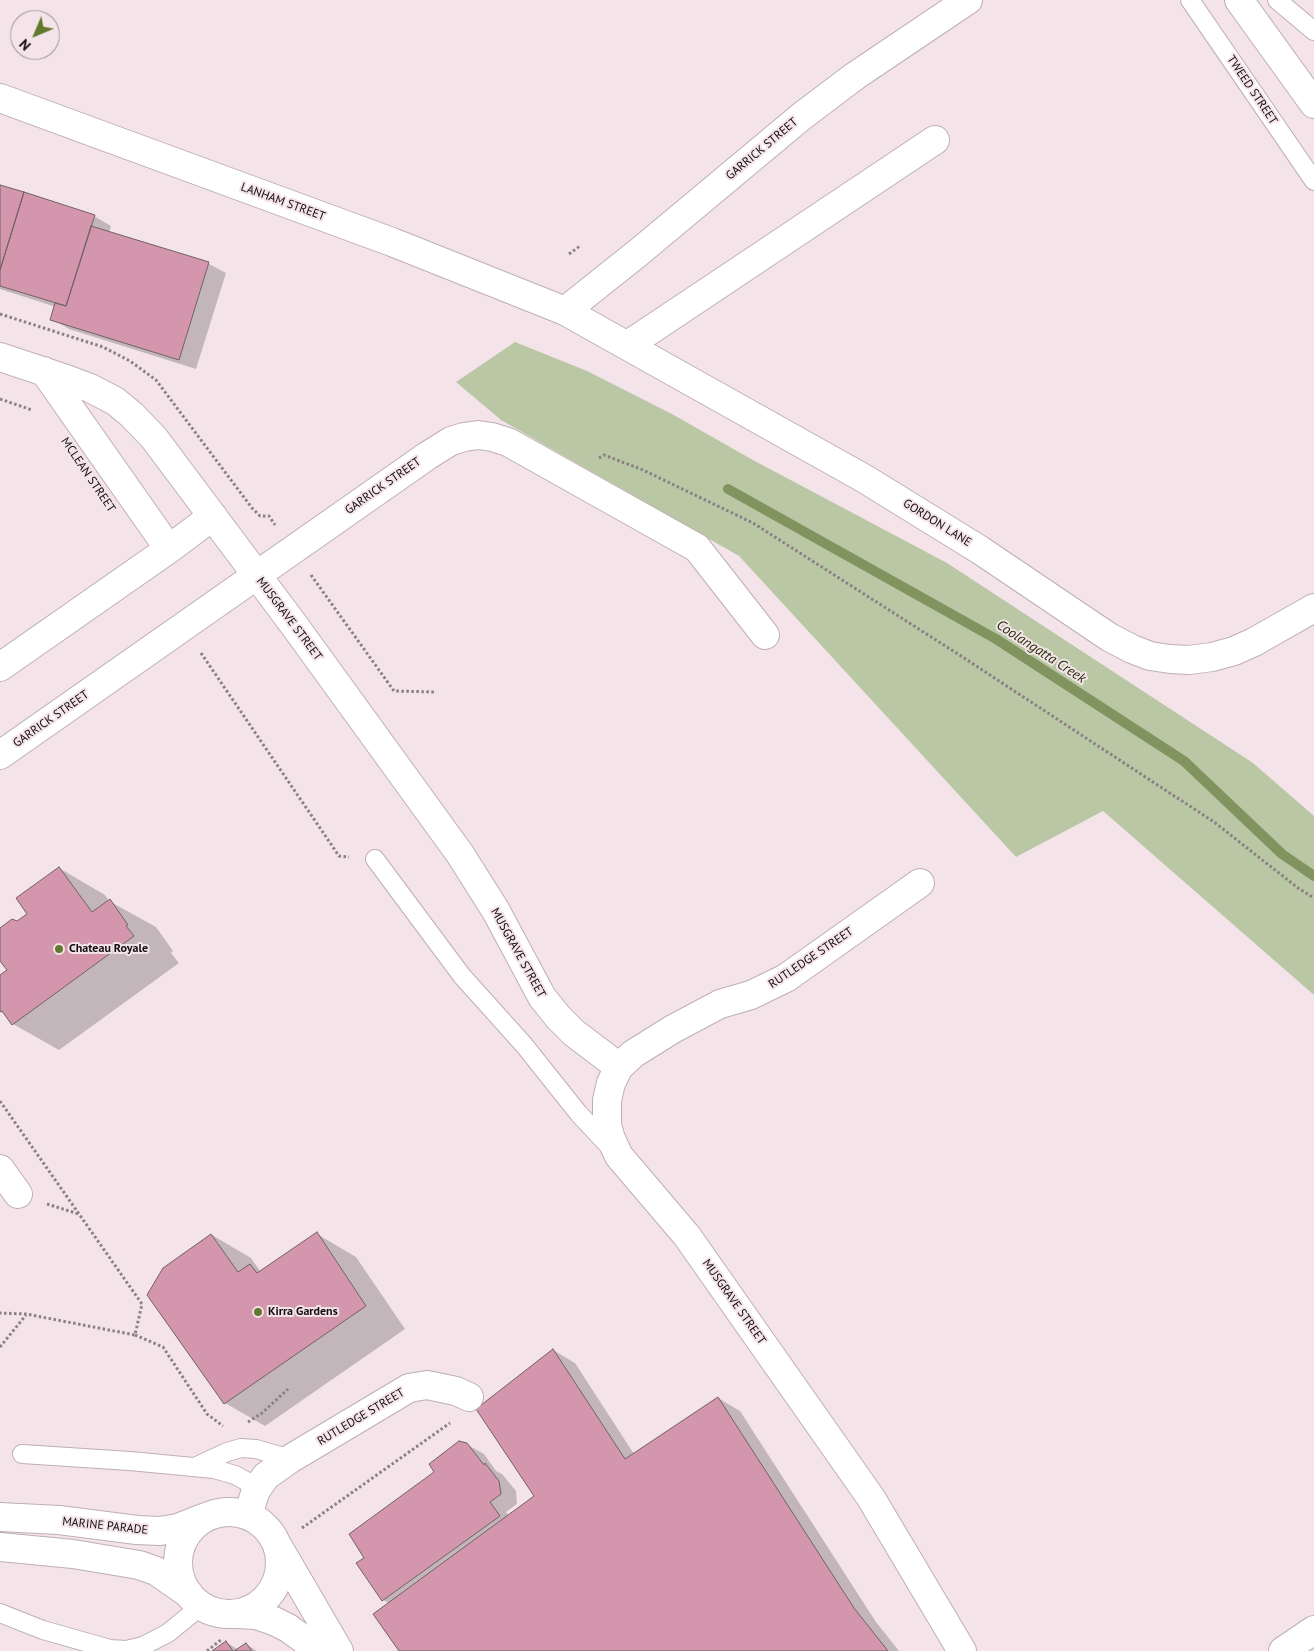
<!DOCTYPE html>
<style>
body{margin:0}
#map{position:relative;width:1314px;height:1651px;overflow:hidden;background:#f4e4e9;font-family:"PT Sans",sans-serif}
canvas{display:block}
.north{position:absolute;left:10px;top:10px;width:50px;height:50px;box-sizing:border-box;background:#f4e4e9;border:1px solid #9a8e92;border-radius:50%;rotate:225deg;font-size:14px;font-weight:700;line-height:20px;text-align:center;color:#120d0f}
.north::after{content:'';display:block;margin:auto;width:18px;height:22px;background:#60792c;clip-path:polygon(50% 0,100% 100%,50% 72%,0 100%)}
</style>
<div id="map">
<canvas width="1314" height="1651"></canvas>
<div class="north">N</div>
</div>
<script>
const c = document.querySelector('canvas').getContext('2d');
c.lineJoin = 'round';
function fill(path, color) {
  c.fillStyle = color;
  c.fill(path, 'evenodd');
}
function poly(rows) {
  const path = new Path2D();
  for (const r of rows) {
    if (r.length === 3) {
      path.moveTo(r[0] + r[2], r[1]);
      path.arc(r[0], r[1], r[2], 0, 2 * Math.PI);
      continue;
    }
    path.moveTo(r[0], r[1]);
    for (let i = 2; i < r.length; i += 2) path.lineTo(r[i], r[i + 1]);
  }
  return path;
}
function stroke(path, color, width, dash) {
  c.strokeStyle = color;
  c.lineWidth = width;
  c.lineCap = dash ? 'butt' : 'round';
  c.setLineDash(dash || []);
  c.stroke(path);
}
function drawText(font, color, halo, rows, align = 'center') {
  c.font = font + ' "PT Sans",sans-serif';
  c.lineWidth = 4;
  c.setLineDash([]);
  c.textBaseline = 'middle';
  c.strokeStyle = halo;
  c.fillStyle = color;
  for (const [text, x, y, turn = 0] of rows) {
    c.save();
    c.translate(x, y);
    c.rotate((+turn || 0) * Math.PI / 180);
    c.textAlign = isNaN(turn) ? turn : align;
    if (halo) c.strokeText(text, 0, 0);
    c.fillText(text, 0, 0);
    c.restore();
  }
}
fill(poly([
 [515,342,587,371,672,414,751,459,947,563,1253,763,1314,816,1314,995,1103,811,1016,857,739,556,501,420,456,382]
]), '#b9c7a4');
fill(poly([
 [0,187,94,216,111,226,109,233,209,264,226,273,196,369,69,329,52,319,56,307,0,289],
 [59,868,105,895,109,901,156,927,173,951,171,953,179,963,59,1050,13,1024,7,1016,0,1011,0,977,9,971,0,959,0,930,17,923,29,914],
 [317,1234,356,1257,405,1329,265,1426,225,1403,212,1235,251,1258,260,1271],
 [553,1350,575,1363,634,1454,718,1398,740,1411,876,1622,899,1651,401,1651,389,1603,383,1600,366,1558,436,1473,466,1444,484,1454,496,1471,502,1474,516,1491,517,1504,506,1512,509,1516,536,1496],
 [226,1642,237,1649,246,1644,257,1651,214,1651]
]), '#0003');
stroke(poly([
 [728,489,996,639,1184,761,1282,854,1314,876]
]), '#819460', 10);
const building = poly([
 [0,185,24,192,0,270,0,185],
 [24,192,95,215,66,306,0,286,0,270,24,192],
 [91,226,209,262,179,360,50,320,55,303,66,306,91,226],
 [59,867,92,912,110,899,128,925,126,926,134,936,12,1025,2,1011,0,1012,0,975,7,970,0,961,0,928,12,919,17,921,27,914,16,898,59,867],
 [317,1232,366,1306,224,1404,147,1295,163,1268,211,1234,238,1272,250,1264,257,1273,317,1232],
 [553,1349,625,1459,718,1397,854,1608,888,1651,399,1651,373,1614,534,1496,476,1409,553,1349],
 [459,1441,467,1443,484,1465,485,1463,499,1481,501,1494,490,1502,500,1516,382,1601,356,1563,364,1558,349,1534,434,1472,429,1464,459,1441],
 [226,1641,233,1651,212,1651,226,1641],
 [246,1643,252,1651,234,1651,246,1643]
]);
fill(building, '#d396ac');
stroke(building, '#6f6165', 1);
const lane = poly([
 [1190,0,1314,181],
 [1277,0,1314,31],
 [375,859,462,976,524,1045,579,1114,610,1147],
 [22,1454,130,1461,214,1469,235,1475,257,1487],
 [197,1466,227,1452,241,1448,256,1449,290,1459],
 [0,1613,43,1630,110,1649,126,1650,143,1646,168,1633,190,1615,199,1604]
]);
const street = poly([
 [1239,0,1314,104],
 [0,98,392,242,565,311,865,479,980,550,1109,637,1132,649,1150,656,1170,659,1189,660,1212,657,1234,651,1254,642,1314,608],
 [565,311,639,252,802,116,855,76,968,0],
 [628,345,935,140],
 [0,357,69,380,90,388,115,401,132,415,154,438,294,625,460,854,496,911,542,997,558,1017,574,1033,619,1067],
 [44,371,169,549],
 [0,667,169,549,213,516],
 [0,755,427,456,451,441,464,437,478,435,492,437,508,442,697,548,765,635],
 [920,883,786,978,751,995,720,1004,673,1029,633,1054,619,1067,611,1083,607,1100,607,1125,611,1139,619,1156,687,1236,871,1498,962,1651],
 [0,1169,18,1194],
 [248,1515,256,1490,266,1476,290,1459,409,1388,427,1385,456,1391,469,1397]
]);
const secondary = poly([
 [229,1563,51],
 [0,1517,59,1520,137,1530,160,1531,178,1528,203,1518],
 [0,1547,73,1554,139,1565,156,1571,189,1594],
 [279,1548,339,1651],
 [237,1614,256,1615,274,1621,288,1628,320,1651],
 [1283,1651,1314,1630]
]);
stroke(lane, '#beafb4', 20);
stroke(street, '#beafb4', 30);
stroke(secondary, '#beafb4', 30);
stroke(poly([
 [569,254,580,246],
 [0,314,103,347,130,361,156,380,252,508,260,516,269,516,275,525],
 [0,399,32,410],
 [599,458,604,455,643,470,753,523,961,656,1214,822,1298,888,1314,898],
 [311,575,394,691,436,692],
 [201,653,339,856,349,857],
 [0,1101,142,1304,135,1335,26,1314,0,1313],
 [47,1204,79,1214],
 [135,1335,163,1347,207,1414,223,1426],
 [0,1347,26,1315],
 [248,1422,262,1413,288,1389],
 [302,1528,450,1423],
 [207,1651,222,1639]
]), '#8a7f83', 3, [2.5, 2.5]);
stroke(lane, '#fff', 18);
stroke(street, '#fff', 28);
stroke(secondary, '#fff', 28);
for (const [x, y, r, color] of [
 [59,949,5,"#60792c"],
 [258,1312,5,"#60792c"]
]) {
  const dot = new Path2D();
  dot.arc(x, y, r, 0, 2 * Math.PI);
  c.fillStyle = color;
  c.fill(dot);
  stroke(dot, '#f4e4e9', 2);
}
drawText('12px', '#120d0f', '#f4e4e9', [
 ["TWEED STREET",1252,90,56],
 ["GARRICK STREET",762,149,-40],
 ["LANHAM STREET",283,202,20],
 ["MCLEAN STREET",88,475,56],
 ["GARRICK STREET",383,486,-35],
 ["GORDON LANE",937,523,32],
 ["MUSGRAVE STREET",289,619,53],
 ["GARRICK STREET",51,719,-35],
 ["MUSGRAVE STREET",518,953,61],
 ["RUTLEDGE STREET",811,958,-34],
 ["MUSGRAVE STREET",734,1302,55],
 ["RUTLEDGE STREET",361,1417,-31],
 ["MARINE PARADE",105,1526,6]
]);
drawText('bold 12px', '#120d0f', '#f4e4e9', [
 ["Chateau Royale",69,949],
 ["Kirra Gardens",268,1312]
], 'left');
drawText('italic 14px', '#232f06', '#f4e4e9', [
 ["Coolangatta Creek",1041,652,33]
]);
</script>
